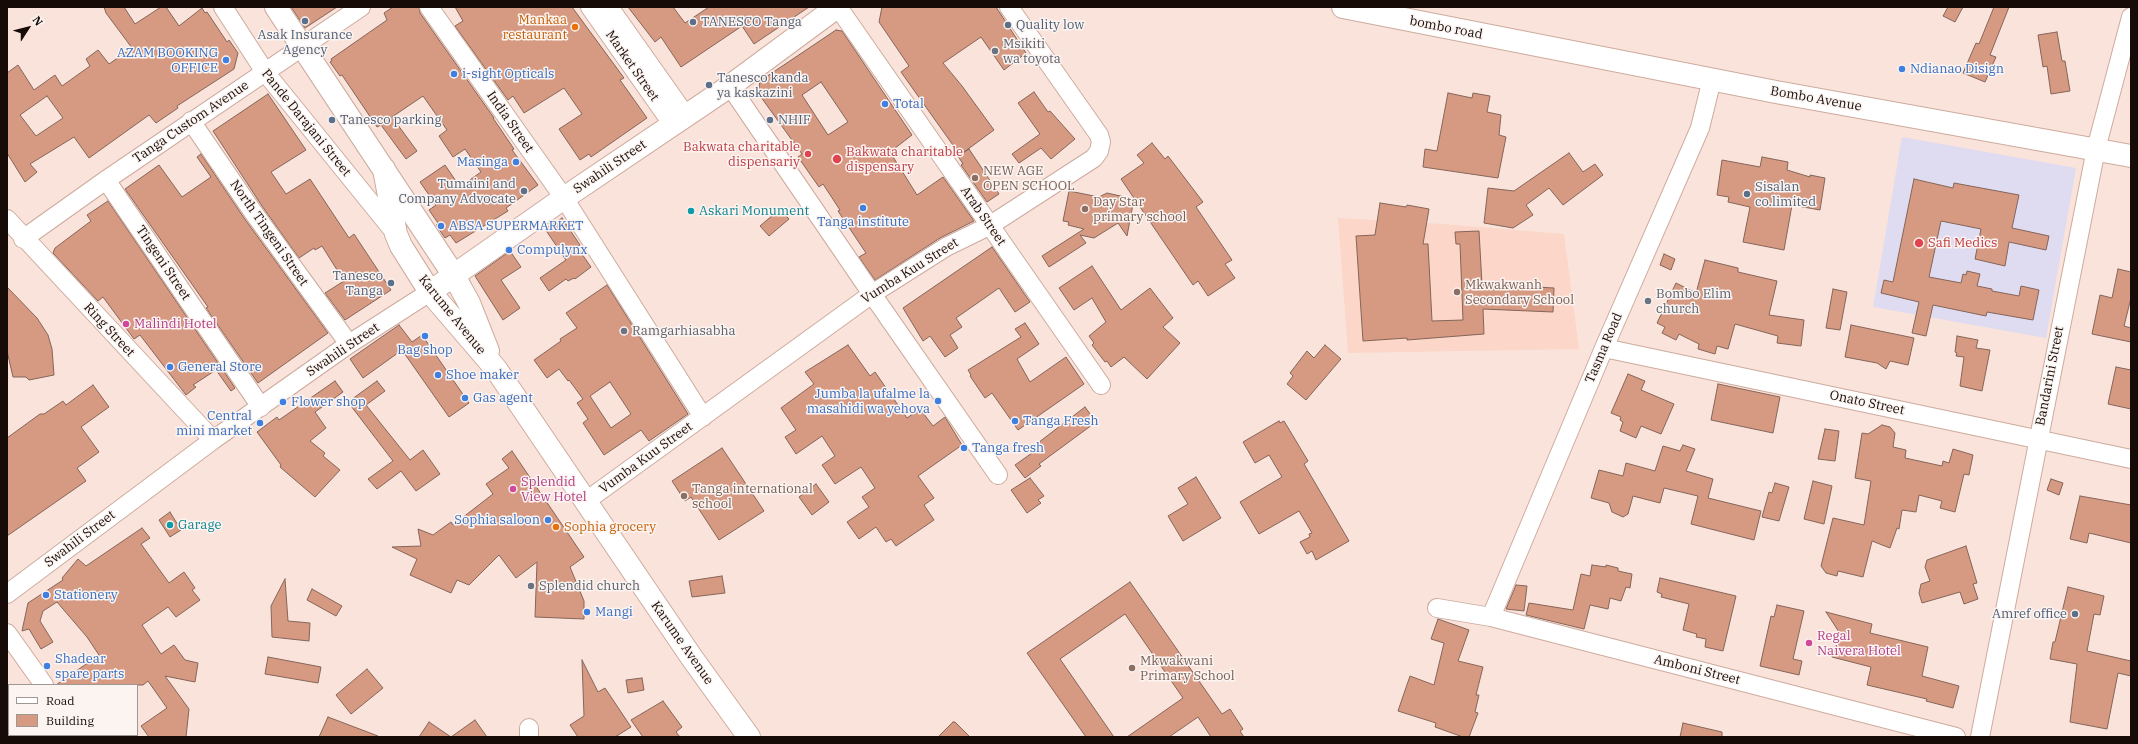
<!DOCTYPE html>
<style>
body{margin:0}
#map{position:relative;width:2138px;height:744px;overflow:hidden;background:#fae3db;font-family:"IBM Plex Serif",serif}
canvas{display:block}
.frame{position:absolute;inset:0;border:8px solid #160b07;pointer-events:none}
.legend{position:absolute;left:8px;top:684px;width:130px;height:52px;box-sizing:border-box;background:#fbf4f1;border:1px solid #9f9793;margin:0;padding:5px 7px;list-style:none;font-size:12px;color:#160b07}
.legend li{display:flex;align-items:center;gap:8px;height:20px}
.legend b{width:20px;border:1px solid #9f9793}
.north{position:absolute;left:8px;top:8px;width:40px;height:40px;-webkit-text-stroke:3px #fbf4f1;paint-order:stroke;rotate:54deg;font-size:11px;font-weight:700;line-height:16px;text-align:center;color:#160b07}
.north::after{content:'';display:block;margin:auto;width:14px;height:18px;background:#160b07;clip-path:polygon(50% 0,100% 100%,50% 72%,0 100%)}
</style>
<div id="map">
<canvas width="2138" height="744"></canvas>
<div class="frame"></div>
<ul class="legend">
<li><b style="height:5px;background:#fff"></b>Road</li>
<li><b style="height:11px;background:#d69982"></b>Building</li>
</ul>
<div class="north">N</div>
</div>
<script>
const c = document.querySelector('canvas').getContext('2d');
c.lineJoin = 'round';
function fill(path, color) {
  c.fillStyle = color;
  c.fill(path, 'evenodd');
}
function poly(rows) {
  const path = new Path2D();
  for (const r of rows) {
    path.moveTo(r[0], r[1]);
    for (let i = 2; i < r.length; i += 2) path.lineTo(r[i], r[i + 1]);
  }
  return path;
}
function stroke(path, color, width, dash) {
  c.strokeStyle = color;
  c.lineWidth = width;
  c.lineCap = dash ? 'butt' : 'round';
  c.setLineDash(dash || []);
  c.stroke(path);
}
function drawText(font, color, halo, rows, align = 'center') {
  c.font = font + ' "IBM Plex Serif",serif';
  c.lineWidth = 3;
  c.setLineDash([]);
  c.textBaseline = 'middle';
  c.strokeStyle = halo;
  c.fillStyle = color;
  for (const [text, x, y, turn = 0] of rows) {
    c.save();
    c.translate(x, y);
    c.rotate((+turn || 0) * Math.PI / 180);
    c.textAlign = isNaN(turn) ? turn : align;
    if (halo) c.strokeText(text, 0, 0);
    c.fillText(text, 0, 0);
    c.restore();
  }
}
fill(poly([
 [1338,218,1443,224,1564,234,1579,349,1348,353]
]), '#fbd6c9');
fill(poly([
 [1902,137,2076,168,2046,338,1873,307]
]), '#dfdbf1');
const building = poly([
 [104,7,124,7,135,24,161,7,166,7,179,26,202,8,205,13,207,12,227,42,229,40,238,53,234,69,177,106,178,108,156,123,149,115,89,158,74,137,30,164,37,172,25,182,7,153,7,73,18,65,34,90,55,75,62,86,90,66,86,59,98,50,109,64,132,48,106,13,104,7],
 [47,96,63,118,36,136,20,115,47,96],
 [291,7,337,7,305,28,291,7],
 [393,7,419,7,420,13,494,118,493,118,514,149,512,150,538,185,506,208,508,211,456,243,450,235,445,238,436,225,438,223,429,210,436,205,420,182,445,165,460,187,481,172,465,149,453,157,439,136,447,130,423,96,392,117,417,151,406,159,381,125,377,127,342,75,340,76,330,62,332,61,331,59,387,20,384,13,393,7],
 [455,7,572,7,624,78,620,80,647,118,591,157,589,154,580,160,559,129,582,114,564,88,524,113,513,96,508,100,455,26,463,21,455,7],
 [628,7,673,7,685,23,709,7,809,7,754,44,742,26,681,67,661,37,655,42,628,7],
 [882,7,996,7,1026,53,1004,70,981,37,943,63,962,86,994,130,960,155,901,72,909,66,879,22,882,7],
 [1948,7,1963,7,1955,22,1943,16,1948,7],
 [1994,7,2009,7,1990,55,1996,57,1985,82,1963,73,1976,43,1979,44,1994,7],
 [836,30,842,31,912,135,890,152,917,195,943,177,974,221,940,238,875,280,859,257,866,253,838,211,840,210,823,184,819,187,798,157,802,154,758,93,760,81,836,30],
 [821,82,848,122,828,135,802,95,821,82],
 [2057,32,2062,61,2065,61,2070,91,2051,94,2047,66,2043,67,2038,35,2057,32],
 [1034,92,1048,112,1050,111,1075,139,1051,159,1041,148,1019,163,1012,154,1040,134,1018,103,1034,92],
 [1448,93,1472,98,1473,93,1490,96,1487,112,1501,115,1499,135,1506,137,1498,178,1423,167,1425,149,1437,151,1448,93],
 [268,94,306,150,271,172,286,194,310,179,349,238,354,234,391,290,345,320,325,293,344,281,322,246,315,250,314,248,299,258,262,206,213,131,268,94],
 [1152,143,1165,159,1168,156,1203,202,1196,207,1232,260,1225,264,1235,278,1208,296,1198,281,1193,285,1121,179,1144,163,1137,155,1152,143],
 [969,149,999,194,987,202,961,165,963,164,958,156,969,149],
 [1569,153,1583,172,1595,164,1603,175,1563,205,1549,188,1526,205,1533,215,1513,228,1484,223,1488,188,1514,191,1569,153],
 [201,154,244,218,328,333,258,383,206,308,208,307,125,189,159,165,182,197,211,177,197,157,201,154],
 [1762,157,1788,162,1787,170,1810,177,1810,175,1825,178,1820,210,1792,205,1784,250,1743,242,1750,207,1728,202,1729,197,1717,195,1722,160,1760,167,1762,157],
 [1914,179,1953,188,1954,183,2019,195,2012,228,2049,236,2046,250,2009,242,2005,266,1975,259,1981,229,1941,221,1929,277,1961,283,1963,274,1966,275,1967,271,1980,274,1977,286,1992,289,1992,291,2019,296,2021,286,2039,290,2033,320,1987,312,1986,316,1933,305,1926,336,1912,333,1919,302,1881,293,1884,280,1893,282,1914,179],
 [1069,191,1099,197,1107,193,1134,199,1127,236,1118,223,1094,238,1080,235,1086,243,1049,267,1042,256,1084,229,1068,225,1069,222,1063,221,1069,191],
 [108,201,235,388,231,391,216,370,193,385,196,387,186,395,140,335,134,339,103,297,98,301,53,253,55,248,91,221,87,215,108,201],
 [1380,203,1406,207,1407,205,1429,209,1423,244,1428,244,1432,321,1463,320,1460,244,1456,244,1455,232,1479,231,1482,284,1554,288,1553,312,1483,309,1484,334,1407,340,1407,338,1363,341,1356,236,1375,235,1380,203],
 [780,209,789,219,769,236,760,226,780,209],
 [562,218,580,245,577,247,591,267,575,279,574,278,568,281,566,279,549,291,540,278,566,260,545,229,562,218],
 [992,247,1030,302,1015,312,999,288,956,318,962,327,950,335,958,348,945,357,930,336,923,341,903,308,992,247],
 [510,251,521,267,501,280,520,308,503,320,475,276,510,251],
 [1664,254,1675,259,1671,270,1660,265,1664,254],
 [1705,260,1738,268,1738,272,1777,281,1769,315,1804,320,1801,346,1777,343,1778,336,1735,324,1728,349,1717,346,1715,354,1698,349,1699,344,1679,334,1676,340,1662,333,1665,327,1657,323,1676,283,1696,293,1705,260],
 [1092,266,1121,310,1150,288,1173,318,1163,327,1180,343,1147,379,1124,357,1111,367,1107,361,1105,362,1092,345,1094,343,1089,336,1106,322,1092,298,1074,310,1059,288,1092,266],
 [2118,269,2131,272,2131,298,2124,326,2131,328,2131,342,2092,334,2100,295,2112,298,2118,269],
 [607,285,688,414,649,441,641,430,604,455,583,423,588,419,577,403,583,399,569,380,568,381,559,369,547,378,534,360,561,341,560,339,577,328,566,313,607,285],
 [610,382,631,414,611,428,590,396,610,382],
 [7,287,37,318,48,335,52,349,54,375,29,380,26,377,13,377,7,351,7,287],
 [1833,289,1847,292,1840,330,1826,328,1833,289],
 [1025,323,1039,344,1017,359,1030,382,1066,357,1084,384,1018,430,992,393,985,398,970,376,971,375,968,370,1021,337,1015,329,1025,323],
 [399,325,412,342,422,335,469,403,449,417,402,350,363,378,350,359,399,325],
 [1851,325,1914,338,1908,365,1890,361,1886,369,1877,363,1845,357,1851,325],
 [1957,336,1978,340,1976,348,1990,350,1982,391,1960,386,1964,357,1956,356,1957,353,1955,352,1957,336],
 [848,345,870,376,875,372,907,418,920,409,933,426,945,417,962,445,918,476,934,498,924,505,934,520,896,546,891,539,886,542,876,527,859,539,847,522,869,507,862,497,875,488,861,467,835,484,822,465,835,456,822,436,796,454,785,437,796,430,781,408,814,384,805,372,848,345],
 [1325,345,1341,359,1306,400,1287,384,1293,376,1290,373,1307,351,1314,358,1325,345],
 [2116,367,2131,370,2131,409,2108,404,2116,367],
 [1628,374,1645,381,1641,390,1674,404,1661,434,1641,426,1636,438,1620,431,1623,422,1620,420,1621,417,1611,413,1628,374],
 [335,381,343,392,315,412,326,428,310,441,325,453,323,456,340,470,315,497,280,467,281,465,257,432,277,417,279,420,335,381],
 [377,381,385,391,366,405,410,460,423,450,440,474,416,491,401,471,377,489,368,479,393,461,348,402,377,381],
 [1718,384,1780,397,1773,433,1711,420,1718,384],
 [93,385,109,407,81,427,99,452,77,468,86,481,7,536,7,438,40,414,44,414,63,401,66,405,93,385],
 [1085,407,1096,422,1039,464,1041,466,1025,478,1015,465,1032,453,1030,449,1085,407],
 [1279,421,1280,423,1284,421,1308,461,1304,464,1349,541,1316,560,1312,551,1307,554,1300,542,1310,537,1309,534,1312,533,1299,511,1259,534,1240,502,1282,477,1269,455,1255,463,1243,442,1279,421],
 [1882,425,1890,427,1895,433,1893,447,1906,450,1905,458,1942,466,1943,461,1949,463,1953,449,1973,455,1969,475,1964,474,1955,512,1940,508,1942,501,1919,495,1916,512,1902,510,1899,529,1897,528,1890,548,1872,541,1863,577,1838,571,1837,576,1826,573,1821,566,1833,518,1864,525,1871,481,1855,478,1862,433,1868,434,1882,425],
 [1825,429,1839,431,1835,461,1818,459,1825,429],
 [1683,445,1695,449,1686,471,1713,479,1708,498,1761,511,1754,540,1691,524,1698,496,1664,488,1660,503,1633,496,1628,514,1623,517,1612,512,1609,503,1591,498,1599,470,1623,476,1626,463,1655,471,1663,446,1680,451,1683,445],
 [722,448,764,511,719,540,691,497,685,501,672,481,722,448],
 [512,451,584,557,570,567,584,601,584,619,535,617,537,562,516,578,499,555,469,585,457,580,451,593,410,575,417,559,392,547,421,546,418,529,433,535,451,522,453,525,493,494,486,484,509,468,502,459,512,451],
 [1196,477,1221,518,1183,541,1168,516,1188,504,1178,488,1196,477],
 [1030,478,1044,496,1038,500,1041,503,1027,513,1011,490,1030,478],
 [2051,479,2063,483,2059,495,2047,490,2051,479],
 [1813,481,1832,486,1824,524,1804,519,1813,481],
 [1775,483,1789,487,1779,521,1762,517,1769,492,1772,493,1775,483],
 [816,484,829,502,812,515,799,497,816,484],
 [2080,496,2131,505,2131,543,2089,533,2087,543,2070,539,2080,496],
 [170,512,181,530,170,537,159,520,170,512],
 [142,528,150,538,141,544,169,583,184,572,195,588,192,590,200,600,176,617,168,607,142,625,161,654,174,645,185,660,198,663,195,682,165,676,189,709,186,737,149,737,141,726,167,708,148,681,143,685,56,685,99,655,87,637,57,602,43,611,40,621,53,642,41,649,29,629,22,631,28,603,63,580,62,578,78,559,86,566,142,528],
 [1966,546,1977,583,1973,584,1978,599,1964,604,1960,592,1922,603,1919,593,1921,584,1930,581,1925,567,1927,560,1966,546],
 [1592,565,1606,567,1606,565,1618,568,1618,571,1632,574,1630,588,1626,587,1621,601,1610,598,1608,609,1590,605,1584,629,1526,615,1529,603,1573,610,1581,574,1590,576,1592,565],
 [722,576,725,593,692,597,689,581,722,576],
 [1660,578,1736,596,1723,651,1705,647,1706,639,1696,637,1697,634,1683,630,1689,604,1661,597,1662,594,1657,592,1660,578],
 [285,579,288,621,310,623,309,641,272,637,271,606,285,579],
 [1130,582,1222,714,1230,709,1243,729,1240,731,1244,737,1211,737,1198,717,1169,737,1127,737,1183,698,1125,614,1060,659,1114,737,1086,737,1027,653,1130,582],
 [1516,585,1527,586,1524,611,1506,609,1516,585],
 [2068,587,2104,596,2100,615,2094,614,2087,651,2131,661,2131,676,2118,673,2107,729,2070,722,2077,664,2050,659,2053,642,2055,642,2068,587],
 [312,589,342,606,336,616,307,600,312,589],
 [1777,605,1804,611,1793,659,1802,661,1799,675,1760,666,1771,616,1774,617,1777,605],
 [1826,612,1872,624,1870,633,1928,647,1922,676,1959,686,1953,708,1926,701,1927,699,1867,685,1871,667,1832,657,1839,632,1826,612],
 [1438,619,1469,630,1458,661,1483,667,1476,695,1479,695,1475,712,1478,713,1469,737,1463,737,1435,727,1436,723,1398,711,1410,676,1434,685,1444,643,1431,639,1438,619],
 [268,657,321,667,318,683,265,674,268,657],
 [582,660,598,692,605,688,631,727,615,737,578,737,570,725,584,716,582,660],
 [367,669,383,688,351,714,336,695,367,669],
 [642,678,644,690,628,693,626,680,642,678],
 [663,701,682,727,676,732,680,737,643,737,631,720,663,701],
 [328,717,378,736,378,737,319,737,328,717],
 [475,720,487,737,451,737,475,720],
 [429,722,451,737,419,737,429,722],
 [953,722,955,722,970,737,938,737,953,722],
 [1683,723,1722,732,1722,737,1680,737,1683,723]
]);
fill(building, '#d69982');
stroke(building, '#856559', 1);
const street = poly([
 [223,7,265,72,396,234],
 [429,7,564,198,703,417],
 [590,7,673,125],
 [609,7,686,116],
 [838,7,1101,385],
 [730,86,872,294,998,475],
 [191,121,253,212,349,344],
 [106,180,261,407],
 [7,219,213,440],
 [23,239,106,180,361,7],
 [1604,348,2131,459],
 [586,501,872,294,946,247,989,226,1094,158,1099,151,1101,142,1099,135,1009,7],
 [7,594,213,440,349,344,430,292],
 [1437,608,1491,617,1956,737],
 [1491,617,1604,348,1700,128,1712,79],
 [7,633,44,685],
 [529,728,529,737],
 [79,735,80,737],
 [1980,737,2096,149,2131,17]
]);
const secondary = poly([
 [276,7,453,274,469,303,488,351],
 [1343,7,1776,92,2131,156],
 [384,169,396,234,401,246,430,292,496,369,692,658,749,737],
 [430,292,564,198,730,86,837,7]
]);
stroke(street, '#ceab9e', 20);
stroke(secondary, '#ceab9e', 24);
stroke(street, '#fff', 18);
stroke(secondary, '#fff', 22);
for (const [x, y, r, color] of [
 [305,21,4,"#5c6f8a"],
 [693,22,4,"#5c6f8a"],
 [1008,25,4,"#5c6f8a"],
 [575,27,4,"#e8710a"],
 [995,51,4,"#6b7280"],
 [226,60,4,"#3f7fe0"],
 [1902,69,4,"#3f7fe0"],
 [454,74,4,"#3f7fe0"],
 [709,85,4,"#5c6f8a"],
 [885,104,4,"#3f7fe0"],
 [332,120,4,"#5c6f8a"],
 [770,120,4,"#5c6f8a"],
 [808,154,4,"#e0444e"],
 [837,159,5,"#e0444e"],
 [516,162,4,"#3f7fe0"],
 [975,178,4,"#8d6e63"],
 [524,191,4,"#5c6f8a"],
 [1747,194,4,"#5c6f8a"],
 [863,208,4,"#3f7fe0"],
 [1085,209,4,"#8d6e63"],
 [691,211,4,"#0f9aa8"],
 [441,226,4,"#3f7fe0"],
 [1919,243,5,"#e0444e"],
 [509,250,4,"#3f7fe0"],
 [391,283,4,"#5c6f8a"],
 [1457,292,4,"#8d6e63"],
 [1648,301,4,"#6b7280"],
 [126,324,4,"#d1479c"],
 [624,331,4,"#6b7280"],
 [425,336,4,"#3f7fe0"],
 [170,367,4,"#3f7fe0"],
 [438,375,4,"#3f7fe0"],
 [465,398,4,"#3f7fe0"],
 [938,401,4,"#3f7fe0"],
 [283,402,4,"#3f7fe0"],
 [1015,421,4,"#3f7fe0"],
 [260,423,4,"#3f7fe0"],
 [964,448,4,"#3f7fe0"],
 [513,489,4,"#d1479c"],
 [684,496,4,"#8d6e63"],
 [548,520,4,"#3f7fe0"],
 [170,525,4,"#0f9aa8"],
 [556,527,4,"#e8710a"],
 [531,586,4,"#6b7280"],
 [46,595,4,"#3f7fe0"],
 [587,612,4,"#3f7fe0"],
 [2075,614,4,"#5c6f8a"],
 [1809,643,4,"#d1479c"],
 [47,666,4,"#3f7fe0"],
 [1132,668,4,"#8d6e63"]
]) {
  const dot = new Path2D();
  dot.arc(x, y, r, 0, 2 * Math.PI);
  c.fillStyle = color;
  c.fill(dot);
  stroke(dot, '#fbf4f1', 1.5);
}
drawText('13px', '#c56008', '#fbf4f1', [
 ["Mankaa",567,20],
 ["restaurant",567,35],
 ["Sophia grocery",564,527,"left"]
], 'right');
drawText('13px', '#4e5e75', '#fbf4f1', [
 ["TANESCO Tanga",701,22],
 ["Quality low",1016,25],
 ["Asak Insurance",305,35,"center"],
 ["Agency",305,50,"center"],
 ["Tanesco kanda",717,78],
 ["ya kaskazini",717,93],
 ["Tanesco parking",340,120],
 ["NHIF",778,120],
 ["Tumaini and",516,184,"right"],
 ["Company Advocate",516,199,"right"],
 ["Sisalan",1755,187],
 ["co.limited",1755,202],
 ["Tanesco",383,276,"right"],
 ["Tanga",383,291,"right"],
 ["Amref office",2067,614,"right"]
], 'left');
drawText('13px', '#160b07', '#fbf4f1', [
 ["bombo road",1446,28,11],
 ["Market Street",632,66,55],
 ["Bombo Avenue",1816,99,10],
 ["Tanga Custom Avenue",191,122,-34],
 ["India Street",510,122,55],
 ["Pande Darajani Street",306,123,51],
 ["Swahili Street",610,167,-34],
 ["Arab Street",983,216,55],
 ["North Tingeni Street",269,233,55],
 ["Tingeni Street",163,263,56],
 ["Vumba Kuu Street",910,271,-32],
 ["Karume Avenue",452,315,51],
 ["Ring Street",109,330,47],
 ["Tasma Road",1604,348,-67],
 ["Swahili Street",343,350,-34],
 ["Bandarini Street",2050,376,-79],
 ["Onato Street",1867,403,12],
 ["Vumba Kuu Street",646,458,-36],
 ["Swahili Street",80,539,-37],
 ["Karume Avenue",682,643,55],
 ["Amboni Street",1697,670,14]
]);
drawText('13px', '#5b616d', '#fbf4f1', [
 ["Msikiti",1003,44],
 ["wa toyota",1003,59],
 ["Bombo Elim",1656,294],
 ["church",1656,309],
 ["Ramgarhiasabha",632,331],
 ["Splendid church",539,586]
], 'left');
drawText('13px', '#366cbe', '#fbf4f1', [
 ["AZAM BOOKING",218,53,"right"],
 ["OFFICE",218,68,"right"],
 ["Ndianao Disign",1910,69],
 ["i-sight Opticals",462,74],
 ["Total",893,104],
 ["Masinga",508,162,"right"],
 ["Tanga institute",863,222,"center"],
 ["ABSA SUPERMARKET",449,226],
 ["Compulynx",517,250],
 ["Bag shop",425,350,"center"],
 ["General Store",178,367],
 ["Shoe maker",446,375],
 ["Jumba la ufalme la",930,394,"right"],
 ["masahidi wa yehova",930,409,"right"],
 ["Gas agent",473,398],
 ["Flower shop",291,402],
 ["Central",252,416,"right"],
 ["mini market",252,431,"right"],
 ["Tanga Fresh",1023,421],
 ["Tanga fresh",972,448],
 ["Sophia saloon",540,520,"right"],
 ["Stationery",54,595],
 ["Mangi",595,612],
 ["Shadear",55,659],
 ["spare parts",55,674]
], 'left');
drawText('13px', '#be3a42', '#fbf4f1', [
 ["Bakwata charitable",800,147,"right"],
 ["dispensariy",800,162,"right"],
 ["Bakwata charitable",846,152],
 ["dispensary",846,167],
 ["Safi Medics",1928,243]
], 'left');
drawText('13px', '#785e54', '#fbf4f1', [
 ["NEW AGE",983,171],
 ["OPEN SCHOOL",983,186],
 ["Day Star",1093,202],
 ["primary school",1093,217],
 ["Mkwakwanh",1465,285],
 ["Secondary School",1465,300],
 ["Tanga international",692,489],
 ["school",692,504],
 ["Mkwakwani",1140,661],
 ["Primary School",1140,676]
], 'left');
drawText('13px', '#0d838f', '#fbf4f1', [
 ["Askari Monument",699,211],
 ["Garage",178,525]
], 'left');
drawText('13px', '#b23c85', '#fbf4f1', [
 ["Malindi Hotel",134,324],
 ["Splendid",521,482],
 ["View Hotel",521,497],
 ["Regal",1817,636],
 ["Naivera Hotel",1817,651]
], 'left');
</script>
